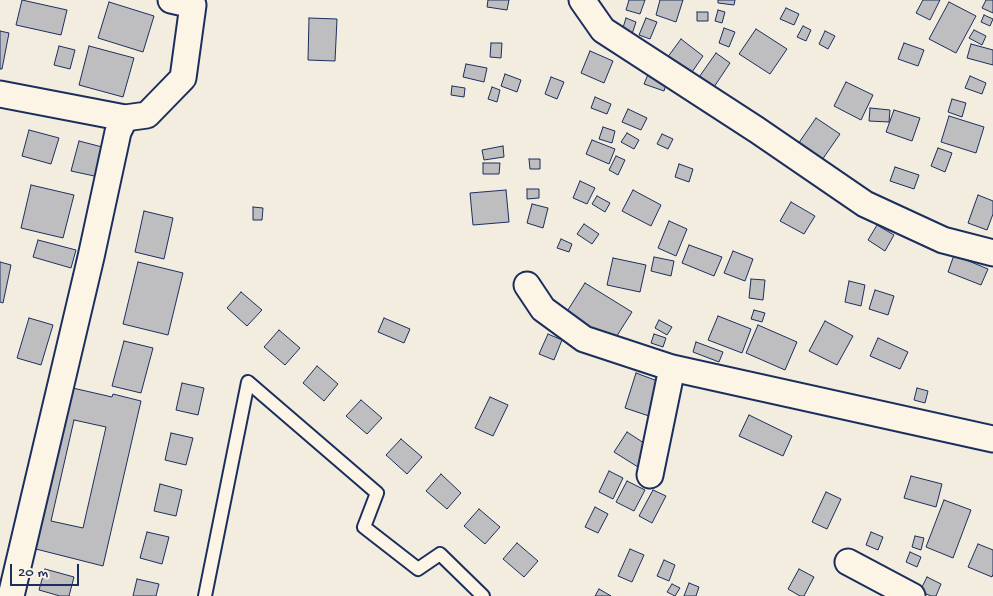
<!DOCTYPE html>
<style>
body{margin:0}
#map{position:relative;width:993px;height:596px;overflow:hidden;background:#f3ede0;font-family:"Gochi Hand",sans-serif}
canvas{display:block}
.scale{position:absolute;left:10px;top:564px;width:69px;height:22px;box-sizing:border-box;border:2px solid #1b2f5e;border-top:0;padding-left:6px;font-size:15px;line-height:18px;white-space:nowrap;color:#1b2f5e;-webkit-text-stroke:4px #fcf5e5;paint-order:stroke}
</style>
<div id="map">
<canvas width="993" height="596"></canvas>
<div class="scale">20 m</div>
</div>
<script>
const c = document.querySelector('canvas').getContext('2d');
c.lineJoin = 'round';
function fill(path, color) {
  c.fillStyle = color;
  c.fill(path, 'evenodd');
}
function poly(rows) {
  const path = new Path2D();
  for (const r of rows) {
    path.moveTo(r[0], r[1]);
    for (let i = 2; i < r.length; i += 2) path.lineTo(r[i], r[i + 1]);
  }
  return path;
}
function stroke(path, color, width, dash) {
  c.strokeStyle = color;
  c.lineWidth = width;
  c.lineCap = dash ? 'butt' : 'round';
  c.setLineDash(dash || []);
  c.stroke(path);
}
const building = poly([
 [22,0,67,10,61,35,16,25,22,0],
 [488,0,509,0,507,10,487,7,488,0],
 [629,0,645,0,640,14,626,10,629,0],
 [660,0,683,0,676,22,656,15,660,0],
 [718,0,735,0,734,5,718,3,718,0],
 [923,0,940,0,930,20,916,13,923,0],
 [986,0,993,0,993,13,982,8,986,0],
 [109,2,154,16,143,52,98,38,109,2],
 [949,2,976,16,956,53,929,39,949,2],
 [786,8,799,14,794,25,780,19,786,8],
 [718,10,725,12,722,23,715,21,718,10],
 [697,12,708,12,708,21,697,21,697,12],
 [984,15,993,19,990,26,981,22,984,15],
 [309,18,337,19,335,61,308,60,309,18],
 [626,18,636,22,632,34,622,31,626,18],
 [646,18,657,22,650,39,639,35,646,18],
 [803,26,811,30,806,41,797,37,803,26],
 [724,28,735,32,729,47,719,43,724,28],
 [756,29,787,49,770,74,739,54,756,29],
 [974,30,986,36,982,45,969,38,974,30],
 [0,31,9,33,2,69,0,69,0,31],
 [825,31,835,36,828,49,819,44,825,31],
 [681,39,703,56,690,75,667,58,681,39],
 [491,43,502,43,501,58,490,57,491,43],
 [904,43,924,50,918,66,898,59,904,43],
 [971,44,993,50,993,65,967,58,971,44],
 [59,46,75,50,70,69,54,65,59,46],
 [89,46,134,58,123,97,79,85,89,46],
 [590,51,613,61,604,83,581,73,590,51],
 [716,53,730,63,712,90,697,80,716,53],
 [466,64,487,68,484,82,463,77,466,64],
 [649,72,668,78,664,91,644,84,649,72],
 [505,74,521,80,517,92,501,86,505,74],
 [970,76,986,83,982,94,965,88,970,76],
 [551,77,564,82,557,99,545,94,551,77],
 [846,82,873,95,861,120,834,106,846,82],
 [452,86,465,88,464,97,451,95,452,86],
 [492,87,500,90,497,102,488,99,492,87],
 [595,97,611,104,607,114,591,108,595,97],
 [952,99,966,103,962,117,948,112,952,99],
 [870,108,890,110,889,122,869,121,870,108],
 [628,109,647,118,641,130,622,122,628,109],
 [894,110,920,118,912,141,886,132,894,110],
 [949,116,984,127,976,153,941,142,949,116],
 [816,118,840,134,822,160,798,144,816,118],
 [603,127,615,131,612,143,599,139,603,127],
 [29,130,59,138,51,164,22,156,29,130],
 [627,133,639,140,634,149,621,142,627,133],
 [662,134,673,139,668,149,657,144,662,134],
 [592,140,615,149,609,164,586,154,592,140],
 [79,141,106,148,99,177,71,171,79,141],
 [503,146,504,157,484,160,482,150,503,146],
 [938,148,952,153,945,172,931,166,938,148],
 [616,156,625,160,618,175,609,170,616,156],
 [529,159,540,159,540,169,530,169,529,159],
 [483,163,500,163,499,174,483,174,483,163],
 [679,164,693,169,689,182,675,177,679,164],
 [895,167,919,175,914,189,890,181,895,167],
 [580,181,595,188,587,204,573,198,580,181],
 [31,185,74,195,63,238,21,228,31,185],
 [527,189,539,189,539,198,527,199,527,189],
 [506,190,509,222,473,225,470,193,506,190],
 [633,190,661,205,651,226,622,211,633,190],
 [978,195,993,201,993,214,987,230,968,223,978,195],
 [597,196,610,203,605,212,592,204,597,196],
 [791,202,815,216,804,234,780,221,791,202],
 [532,204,548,208,543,228,527,223,532,204],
 [253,207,263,208,262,220,253,220,253,207],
 [144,211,173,218,164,259,135,252,144,211],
 [669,221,687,229,676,256,658,248,669,221],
 [584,224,599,234,592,244,577,234,584,224],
 [877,225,894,235,885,251,868,240,877,225],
 [561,239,572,244,569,252,557,248,561,239],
 [38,240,76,250,71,268,33,257,38,240],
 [689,245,722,257,714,276,682,263,689,245],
 [733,251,753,259,745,281,724,273,733,251],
 [954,255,988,269,981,285,948,272,954,255],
 [654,257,674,261,671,276,651,271,654,257],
 [613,258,646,265,640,292,607,285,613,258],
 [0,262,11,265,3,303,0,302,0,262],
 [138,262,183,273,168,335,123,324,138,262],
 [751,279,765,280,763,300,749,298,751,279],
 [849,281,865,285,861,306,845,302,849,281],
 [585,283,632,312,613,342,566,313,585,283],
 [875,290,894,296,888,315,869,309,875,290],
 [241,292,262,310,247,326,227,308,241,292],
 [754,310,765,313,762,322,751,319,754,310],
 [718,316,751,329,742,353,708,340,718,316],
 [29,318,53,325,41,365,17,358,29,318],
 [384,318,410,329,404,343,378,332,384,318],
 [659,320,672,327,667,335,655,328,659,320],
 [825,321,853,336,837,365,809,351,825,321],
 [758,325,797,342,785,370,746,353,758,325],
 [279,330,300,348,285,365,264,347,279,330],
 [548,334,562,340,554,360,539,354,548,334],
 [654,334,666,338,663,347,651,343,654,334],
 [878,338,908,352,900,369,870,356,878,338],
 [124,341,153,348,141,393,112,386,124,341],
 [696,342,723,352,719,362,693,352,696,342],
 [317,366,338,384,324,401,303,383,317,366],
 [636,373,663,383,652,417,625,408,636,373],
 [182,383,204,388,198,415,176,410,182,383],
 [64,386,112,397,113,394,141,401,103,566,28,547,64,386],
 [74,420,106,427,83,528,51,521,74,420],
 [917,388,928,391,925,403,914,400,917,388],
 [490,397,508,405,493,436,475,428,490,397],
 [361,400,382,418,367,434,346,416,361,400],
 [749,415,792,436,783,456,739,436,749,415],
 [627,432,650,447,638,467,614,452,627,432],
 [171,433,193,438,186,465,165,460,171,433],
 [401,439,422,457,407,474,386,455,401,439],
 [609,471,623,478,613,499,599,492,609,471],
 [441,474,461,493,447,509,426,491,441,474],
 [911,476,942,484,936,507,904,498,911,476],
 [627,481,645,490,634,511,616,502,627,481],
 [160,484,182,490,176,516,154,511,160,484],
 [653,490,666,496,652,523,639,516,653,490],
 [826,492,841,499,827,529,812,522,826,492],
 [944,500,971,510,953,558,926,547,944,500],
 [595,507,608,514,598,533,585,527,595,507],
 [479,509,500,527,485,544,464,526,479,509],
 [147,532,169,537,162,564,140,558,147,532],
 [871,532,883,537,878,550,866,545,871,532],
 [915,536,924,538,921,550,912,547,915,536],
 [517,543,538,561,524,577,503,559,517,543],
 [978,544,993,550,993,574,992,577,968,567,978,544],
 [630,549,644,555,632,582,618,576,630,549],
 [910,552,921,557,917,567,906,562,910,552],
 [664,560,675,565,669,581,657,576,664,560],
 [45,569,74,577,69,596,60,596,39,590,45,569],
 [799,569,814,577,804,596,800,596,788,589,799,569],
 [927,577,941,584,936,596,931,596,920,591,927,577],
 [137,579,159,584,156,596,133,596,137,579],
 [689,583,699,587,696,596,684,596,689,583],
 [672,584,680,588,675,596,667,592,672,584],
 [599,589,611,596,595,596,599,589]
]);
fill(building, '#bebec0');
stroke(building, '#1b2f5e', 1);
const lane = poly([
 [205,596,248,382,377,493,364,527,418,569,440,554,483,596]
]);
const street = poly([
 [582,0,603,30,757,130,865,204,943,240,993,253],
 [0,94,125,118,118,132,91,257,11,596],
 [125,118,147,115,183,78,193,5,171,0],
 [527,285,543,309,584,339,672,368,993,439],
 [650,475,672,368],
 [848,562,912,596]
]);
stroke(lane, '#1b2f5e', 16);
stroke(street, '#1b2f5e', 29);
stroke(lane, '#fcf5e5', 12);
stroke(street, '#fcf5e5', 25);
</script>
